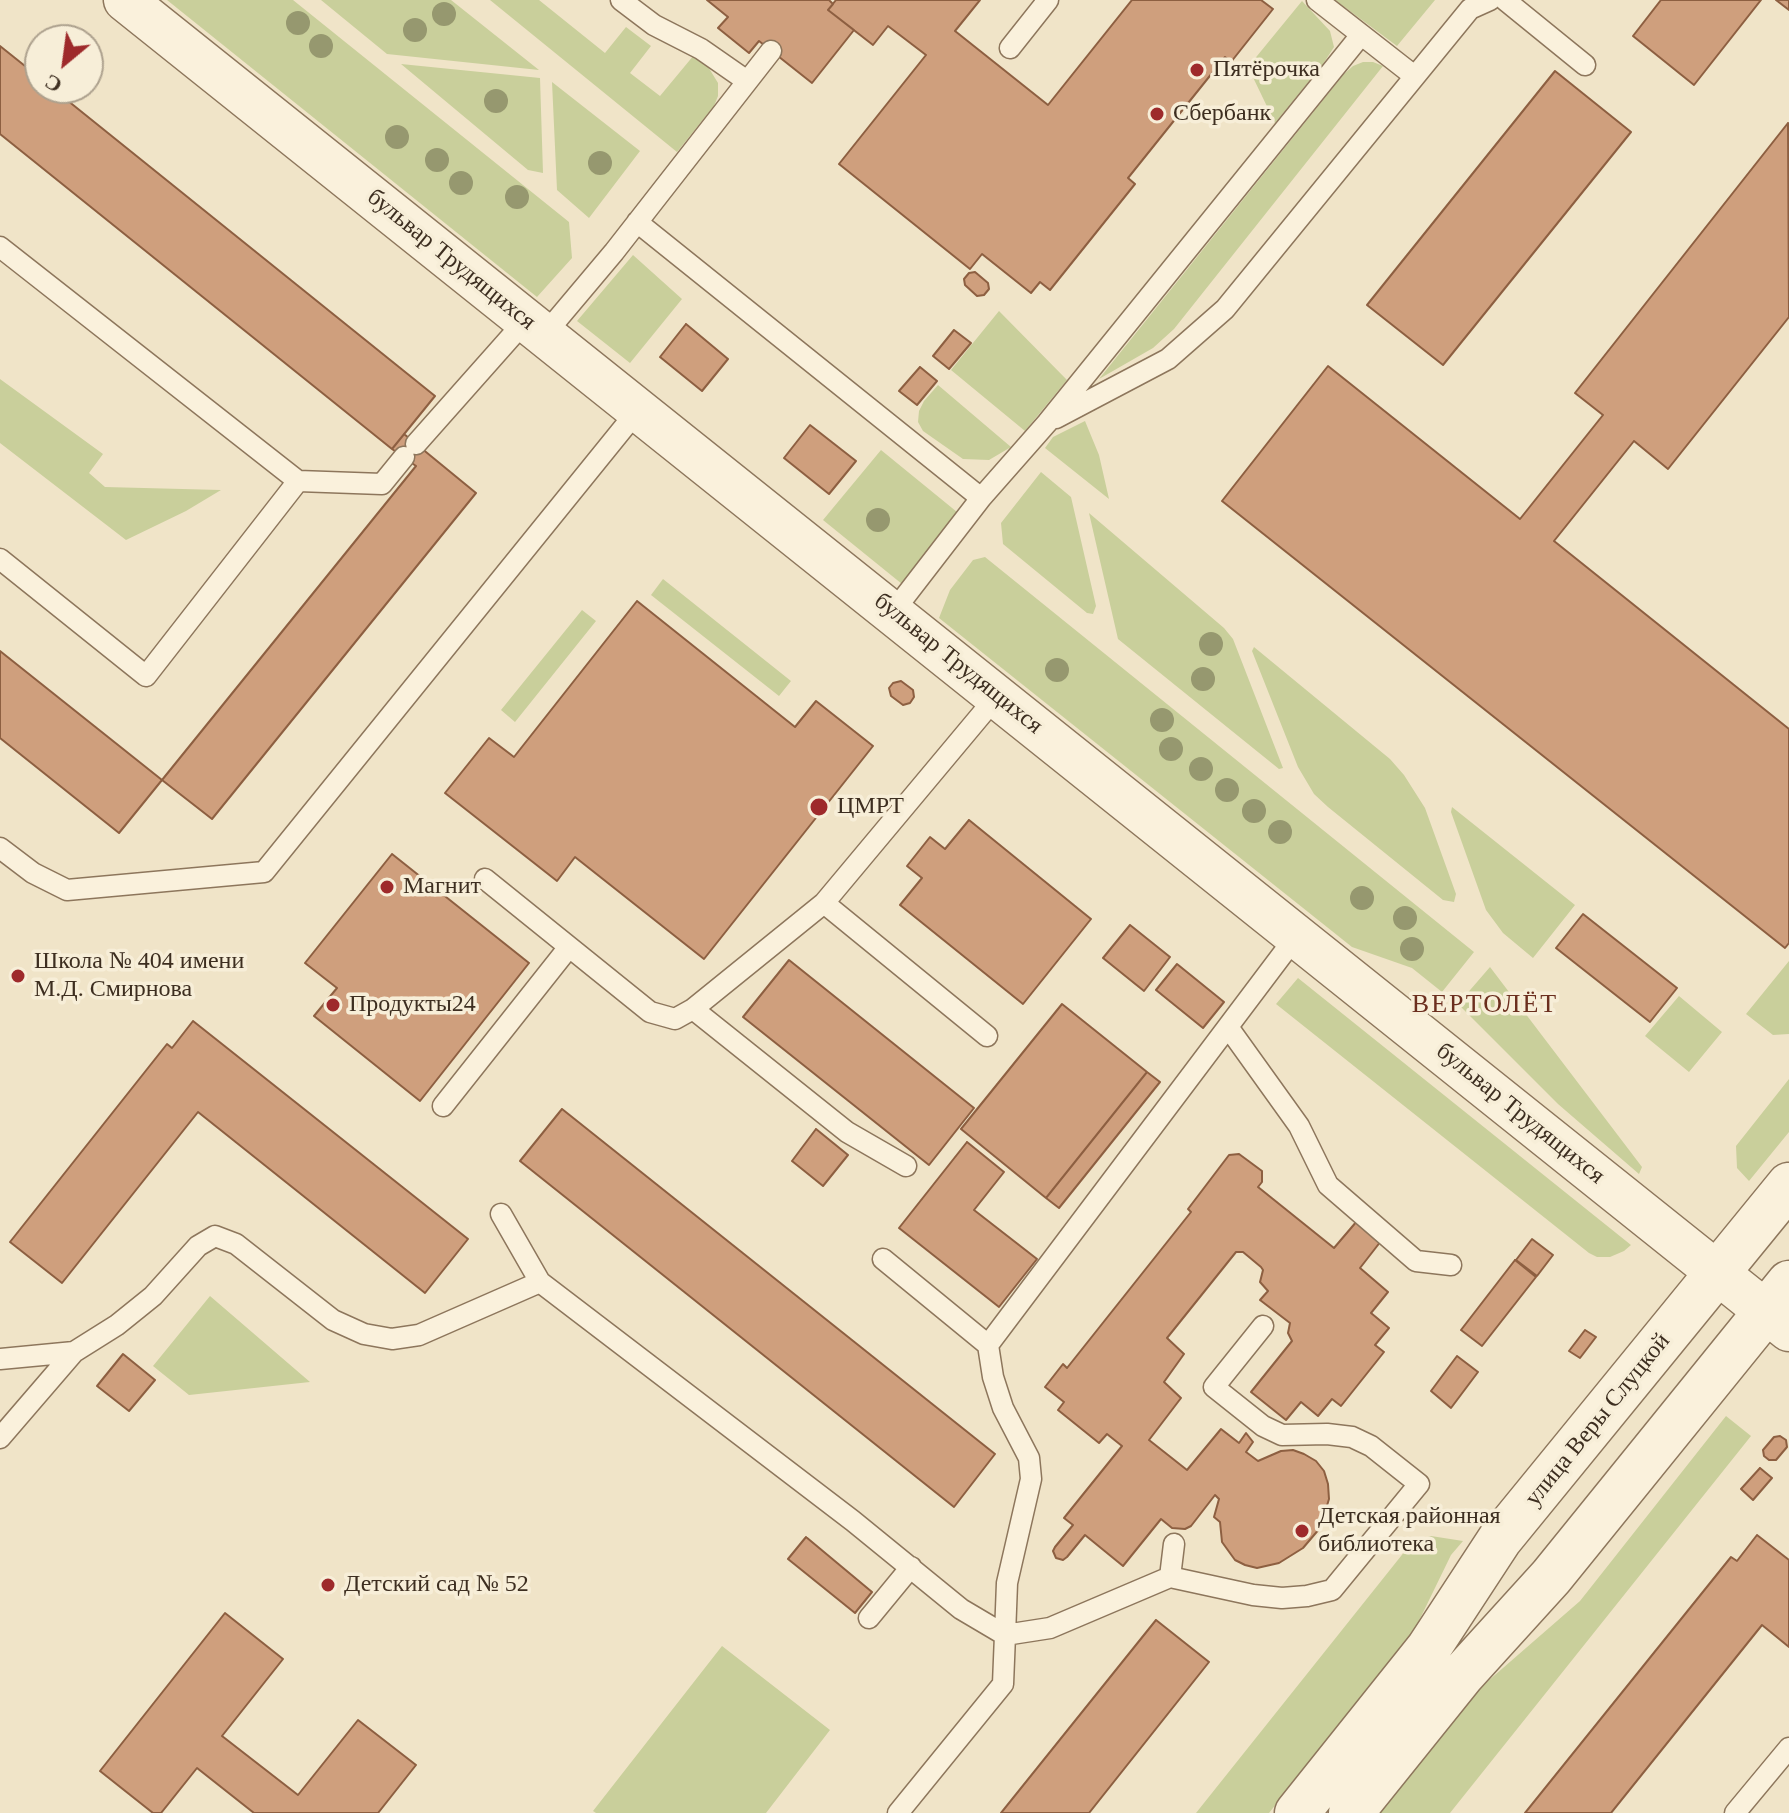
<!DOCTYPE html>
<meta charset="utf-8">
<style>
body{margin:0}
#map{position:relative;width:1789px;height:1813px;overflow:hidden;background:#f0e4c8;font-family:"Times New Roman",serif}
canvas{display:block}
.north{position:absolute;left:24px;top:24px;width:80px;height:80px;box-sizing:border-box;background:#f7eed8;border:2px solid #ada18e;border-radius:50%;rotate:209deg;font-size:22px;font-weight:700;line-height:32px;text-align:center;color:#3d2e20}
.north::after{content:'';display:block;margin:auto;width:28px;height:36px;background:#9e2a2b;clip-path:polygon(50% 0,100% 100%,50% 72%,0 100%)}
</style>
<div id="map">
<canvas width="1789" height="1813"></canvas>
<div class="north">С</div>
</div>
<script>
const c = document.querySelector('canvas').getContext('2d');
c.lineJoin = 'round';
function fill(path, color) {
  c.fillStyle = color;
  c.fill(path, 'evenodd');
}
function poly(rows) {
  const path = new Path2D();
  for (const r of rows) {
    path.moveTo(r[0], r[1]);
    for (let i = 2; i < r.length; i += 2) path.lineTo(r[i], r[i + 1]);
  }
  return path;
}
function stroke(path, color, width, dash) {
  c.strokeStyle = color;
  c.lineWidth = width;
  c.lineCap = dash ? 'butt' : 'round';
  c.setLineDash(dash || []);
  c.stroke(path);
}
function drawText(font, color, halo, rows, align = 'center') {
  c.font = font + ' "Times New Roman",serif';
  c.lineWidth = 7;
  c.setLineDash([]);
  c.textBaseline = 'middle';
  c.strokeStyle = halo;
  c.fillStyle = color;
  for (const [text, x, y, turn = 0] of rows) {
    c.save();
    c.translate(x, y);
    c.rotate((+turn || 0) * Math.PI / 180);
    c.textAlign = isNaN(turn) ? turn : align;
    if (halo) c.strokeText(text, 0, 0);
    c.fillText(text, 0, 0);
    c.restore();
  }
}
fill(poly([
 [167,0,293,0,569,222,572,258,537,297],
 [321,0,451,0,539,70,387,54],
 [490,0,539,0,605,53,626,27,651,46,630,73,660,96,694,55,707,65,718,83,718,96,714,106,677,152],
 [1335,0,1435,0,1397,46],
 [1302,1,1330,31,1334,47,1323,64,1275,123,1248,67],
 [1363,62,1373,62,1383,66,1174,329,1153,348,1099,379,1344,74,1353,66],
 [401,64,540,78,543,173,528,170],
 [552,82,640,151,589,218,557,190],
 [633,255,682,299,630,363,577,321],
 [999,311,1067,380,1025,431,951,370],
 [0,379,103,454,89,473,105,487,221,490,186,511,126,540,0,443],
 [938,385,1011,447,989,460,963,459,923,431,918,422,919,411,924,401],
 [1085,421,1099,455,1109,499,1045,448,1053,437],
 [881,450,957,512,902,584,823,520],
 [1041,472,1071,497,1096,606,1093,614,1087,613,1003,544,1001,523],
 [1089,513,1224,628,1233,639,1283,768,1279,769,1118,639],
 [985,557,1474,952,1442,992,1412,968,1352,947,939,618,950,590,973,560],
 [663,579,791,681,779,696,651,595],
 [582,610,596,621,515,722,501,710],
 [1254,647,1390,759,1404,775,1425,808,1456,894,1454,902,1443,900,1328,807,1314,794,1298,767,1252,651],
 [1452,807,1575,905,1533,958,1503,933,1486,910,1451,812],
 [1789,961,1789,1034,1773,1035,1746,1014],
 [1490,967,1642,1167,1639,1174,1558,1104,1458,1004],
 [1298,978,1631,1245,1624,1251,1610,1257,1597,1257,1589,1253,1276,1004],
 [1679,996,1722,1032,1689,1072,1645,1036],
 [1789,1079,1789,1132,1749,1181,1737,1168,1736,1146],
 [210,1296,310,1382,189,1395,153,1366],
 [1726,1416,1751,1436,1450,1813,1380,1813,1480,1688,1580,1601],
 [1431,1536,1463,1541,1451,1555,1414,1631,1269,1813,1196,1813,1413,1541],
 [722,1646,830,1730,766,1813,596,1813,593,1811]
]), '#c9cf9b');
const building = poly([
 [707,0,829,0,833,4,828,10,854,30,812,83,759,41,749,53,718,28,728,17,707,0],
 [836,0,980,0,955,31,1048,105,1132,0,1261,0,1273,9,1231,62,1225,57,1128,178,1135,184,1050,290,1040,282,1031,293,982,254,970,269,839,164,926,55,888,26,873,45,828,10,836,0],
 [1661,0,1761,0,1694,85,1633,36,1661,0],
 [1776,0,1789,0,1789,10,1776,0],
 [0,46,40,78,40,88,52,88,435,396,392,449,0,134,0,46],
 [1555,71,1631,132,1443,365,1367,305,1555,71],
 [1788,123,1789,317,1668,469,1634,441,1554,541,1789,729,1789,943,1785,948,1222,501,1328,366,1520,519,1603,415,1575,393,1788,123],
 [975,272,988,283,989,289,984,295,977,296,965,285,964,279,969,273,975,272],
 [686,324,728,359,702,391,660,357,686,324],
 [954,330,971,343,949,369,933,356,954,330],
 [920,367,937,381,917,405,899,391,920,367],
 [810,425,856,461,829,494,784,458,810,425],
 [404,434,476,493,212,819,162,780,416,466,392,449,404,434],
 [637,601,795,727,816,701,873,746,704,959,575,857,557,881,445,793,489,738,514,757,637,601],
 [0,651,162,780,119,833,0,738,0,651],
 [901,681,913,690,914,697,910,703,903,705,891,696,889,688,893,683,901,681],
 [969,820,1091,919,1023,1004,900,905,922,878,907,866,930,837,945,849,969,820],
 [392,854,529,963,420,1101,314,1016,337,988,305,963,392,854],
 [1583,914,1677,988,1650,1022,1556,948,1583,914],
 [1130,925,1170,957,1144,991,1103,958,1130,925],
 [789,960,974,1108,929,1165,743,1017,789,960],
 [1177,964,1224,1002,1203,1028,1156,990,1177,964],
 [1062,1004,1147,1072,1046,1198,961,1129,1062,1004],
 [193,1021,468,1239,425,1293,198,1112,62,1283,10,1242,167,1044,172,1048,193,1021],
 [1147,1072,1160,1082,1059,1208,1046,1198,1147,1072],
 [562,1109,995,1454,954,1507,520,1161,562,1109],
 [816,1129,848,1155,823,1186,792,1161,816,1129],
 [967,1142,1004,1172,974,1210,1037,1259,999,1307,899,1228,967,1142],
 [1239,1154,1262,1171,1262,1182,1258,1187,1334,1248,1357,1221,1381,1241,1360,1268,1388,1292,1371,1313,1389,1328,1375,1345,1384,1352,1341,1406,1332,1399,1318,1416,1301,1402,1286,1420,1251,1392,1292,1341,1288,1333,1290,1323,1260,1300,1268,1291,1260,1282,1263,1270,1261,1267,1243,1252,1236,1252,1167,1338,1184,1354,1164,1382,1181,1398,1149,1440,1187,1470,1221,1429,1239,1443,1246,1433,1253,1442,1246,1452,1258,1461,1281,1451,1293,1450,1304,1454,1316,1461,1324,1471,1328,1484,1329,1499,1320,1528,1303,1548,1279,1563,1257,1568,1245,1565,1235,1560,1222,1542,1220,1522,1214,1517,1219,1499,1215,1495,1191,1526,1185,1529,1172,1528,1161,1519,1123,1566,1085,1535,1067,1557,1063,1560,1056,1558,1053,1551,1055,1547,1073,1525,1064,1518,1122,1446,1107,1434,1099,1443,1058,1410,1064,1402,1045,1387,1063,1364,1067,1368,1191,1212,1188,1209,1229,1155,1239,1154],
 [1532,1239,1553,1255,1537,1276,1516,1260,1532,1239],
 [1515,1260,1536,1277,1482,1346,1461,1330,1515,1260],
 [1585,1330,1596,1337,1580,1358,1569,1351,1585,1330],
 [123,1354,155,1380,129,1411,97,1386,123,1354],
 [1457,1356,1478,1372,1451,1408,1431,1391,1457,1356],
 [1780,1436,1786,1440,1787,1447,1776,1460,1769,1460,1764,1456,1763,1450,1774,1437,1780,1436],
 [1760,1468,1772,1478,1753,1500,1741,1489,1760,1468],
 [1757,1535,1789,1560,1789,1647,1762,1625,1611,1813,1525,1813,1731,1557,1737,1561,1757,1535],
 [806,1537,872,1592,855,1613,788,1559,806,1537],
 [225,1613,283,1659,222,1736,298,1795,358,1720,416,1765,378,1813,254,1813,197,1768,161,1813,153,1813,100,1771,225,1613],
 [1156,1620,1209,1662,1089,1813,1001,1813,1156,1620]
]);
fill(building, '#cf9f7d');
stroke(building, '#8d5f41', 2);
const service = poly([
 [621,0,654,25,701,49,747,81],
 [1317,0,1413,75],
 [1505,0,1585,65],
 [1010,48,1048,0],
 [637,222,981,498],
 [0,247,298,481,146,676,0,559],
 [545,334,614,252,771,51],
 [1056,418,1168,359,1225,309,1470,9,1490,0],
 [416,444,526,320],
 [298,481,382,484,404,457],
 [893,612,981,498,1047,423,1361,35],
 [0,848,33,873,67,890,264,872,638,410],
 [485,879,650,1012,675,1019,693,1009,824,903,997,696],
 [824,903,987,1036],
 [693,1009,847,1132,906,1166],
 [1228,1027,1299,1126,1328,1185,1416,1261,1451,1265],
 [443,1106,569,947],
 [501,1214,540,1282],
 [883,1259,988,1345],
 [1263,1326,1214,1387,1263,1426,1282,1435,1327,1434,1352,1437,1371,1446,1419,1484,1332,1590,1307,1596,1282,1598,1253,1595,1170,1577,1050,1628,1005,1635,1007,1583,1031,1479,1029,1458,1003,1408,993,1377,988,1345,1297,935],
 [0,1359,74,1352,117,1325,153,1296,198,1246,215,1236,236,1244,333,1320,364,1334,392,1339,419,1335,540,1282,853,1521,961,1609,1005,1635,1003,1684,898,1813],
 [0,1438,74,1352],
 [1170,1577,1174,1544],
 [869,1618,911,1567],
 [1735,1813,1789,1748]
]);
const minor = poly([
 [125,0,1789,1330]
]);
const tertiary = poly([
 [1297,1813,1428,1649,1500,1539,1789,1185],
 [1351,1813,1462,1675,1551,1577,1789,1283]
]);
stroke(service, '#8d765c', 23);
stroke(minor, '#8d765c', 45);
stroke(tertiary, '#8d765c', 47);
stroke(service, '#faf1dc', 20);
stroke(minor, '#faf1dc', 42);
stroke(tertiary, '#faf1dc', 44);
c.fillStyle = '#96986f';
for (const [x, y] of [
 [444,14],
 [298,23],
 [415,30],
 [321,46],
 [496,101],
 [397,137],
 [437,160],
 [600,163],
 [461,183],
 [517,197],
 [878,520],
 [1211,644],
 [1057,670],
 [1203,679],
 [1162,720],
 [1171,749],
 [1201,769],
 [1227,790],
 [1254,811],
 [1280,832],
 [1362,898],
 [1405,918],
 [1412,949]
]) {
  c.beginPath();
  c.arc(x, y, 12, 0, 2 * Math.PI);
  c.fill();
}
for (const [x, y, r, color] of [
 [1197,70,8,"#9e2a2b"],
 [1157,114,8,"#9e2a2b"],
 [819,807,10,"#9e2a2b"],
 [387,887,8,"#9e2a2b"],
 [18,976,8,"#9e2a2b"],
 [333,1005,8,"#9e2a2b"],
 [1302,1531,8,"#9e2a2b"],
 [328,1585,8,"#9e2a2b"]
]) {
  const dot = new Path2D();
  dot.arc(x, y, r, 0, 2 * Math.PI);
  c.fillStyle = color;
  c.fill(dot);
  stroke(dot, '#f7eed8', 3);
}
drawText('24px', '#3d2e20', '#f7eed8', [
 ["Пятёрочка",1213,70],
 ["Сбербанк",1173,114],
 ["ЦМРТ",837,807],
 ["Магнит",403,887],
 ["Школа № 404 имени",34,962],
 ["М.Д. Смирнова",34,990],
 ["Продукты24",349,1005],
 ["Детская районная",1318,1517],
 ["библиотека",1318,1545],
 ["Детский сад № 52",344,1585]
], 'left');
drawText('24px', '#3d2e20', '#f7eed8', [
 ["бульвар Трудящихся",451,260,39],
 ["бульвар Трудящихся",958,664,39],
 ["бульвар Трудящихся",1520,1114,39],
 ["улица Веры Слуцкой",1598,1420,-51]
]);
c.letterSpacing = '2px';
drawText('26px', '#6b2e1e', '#f7eed8', [
 ["ВЕРТОЛЁТ",1485,1005]
]);
c.letterSpacing = '0px';
</script>
